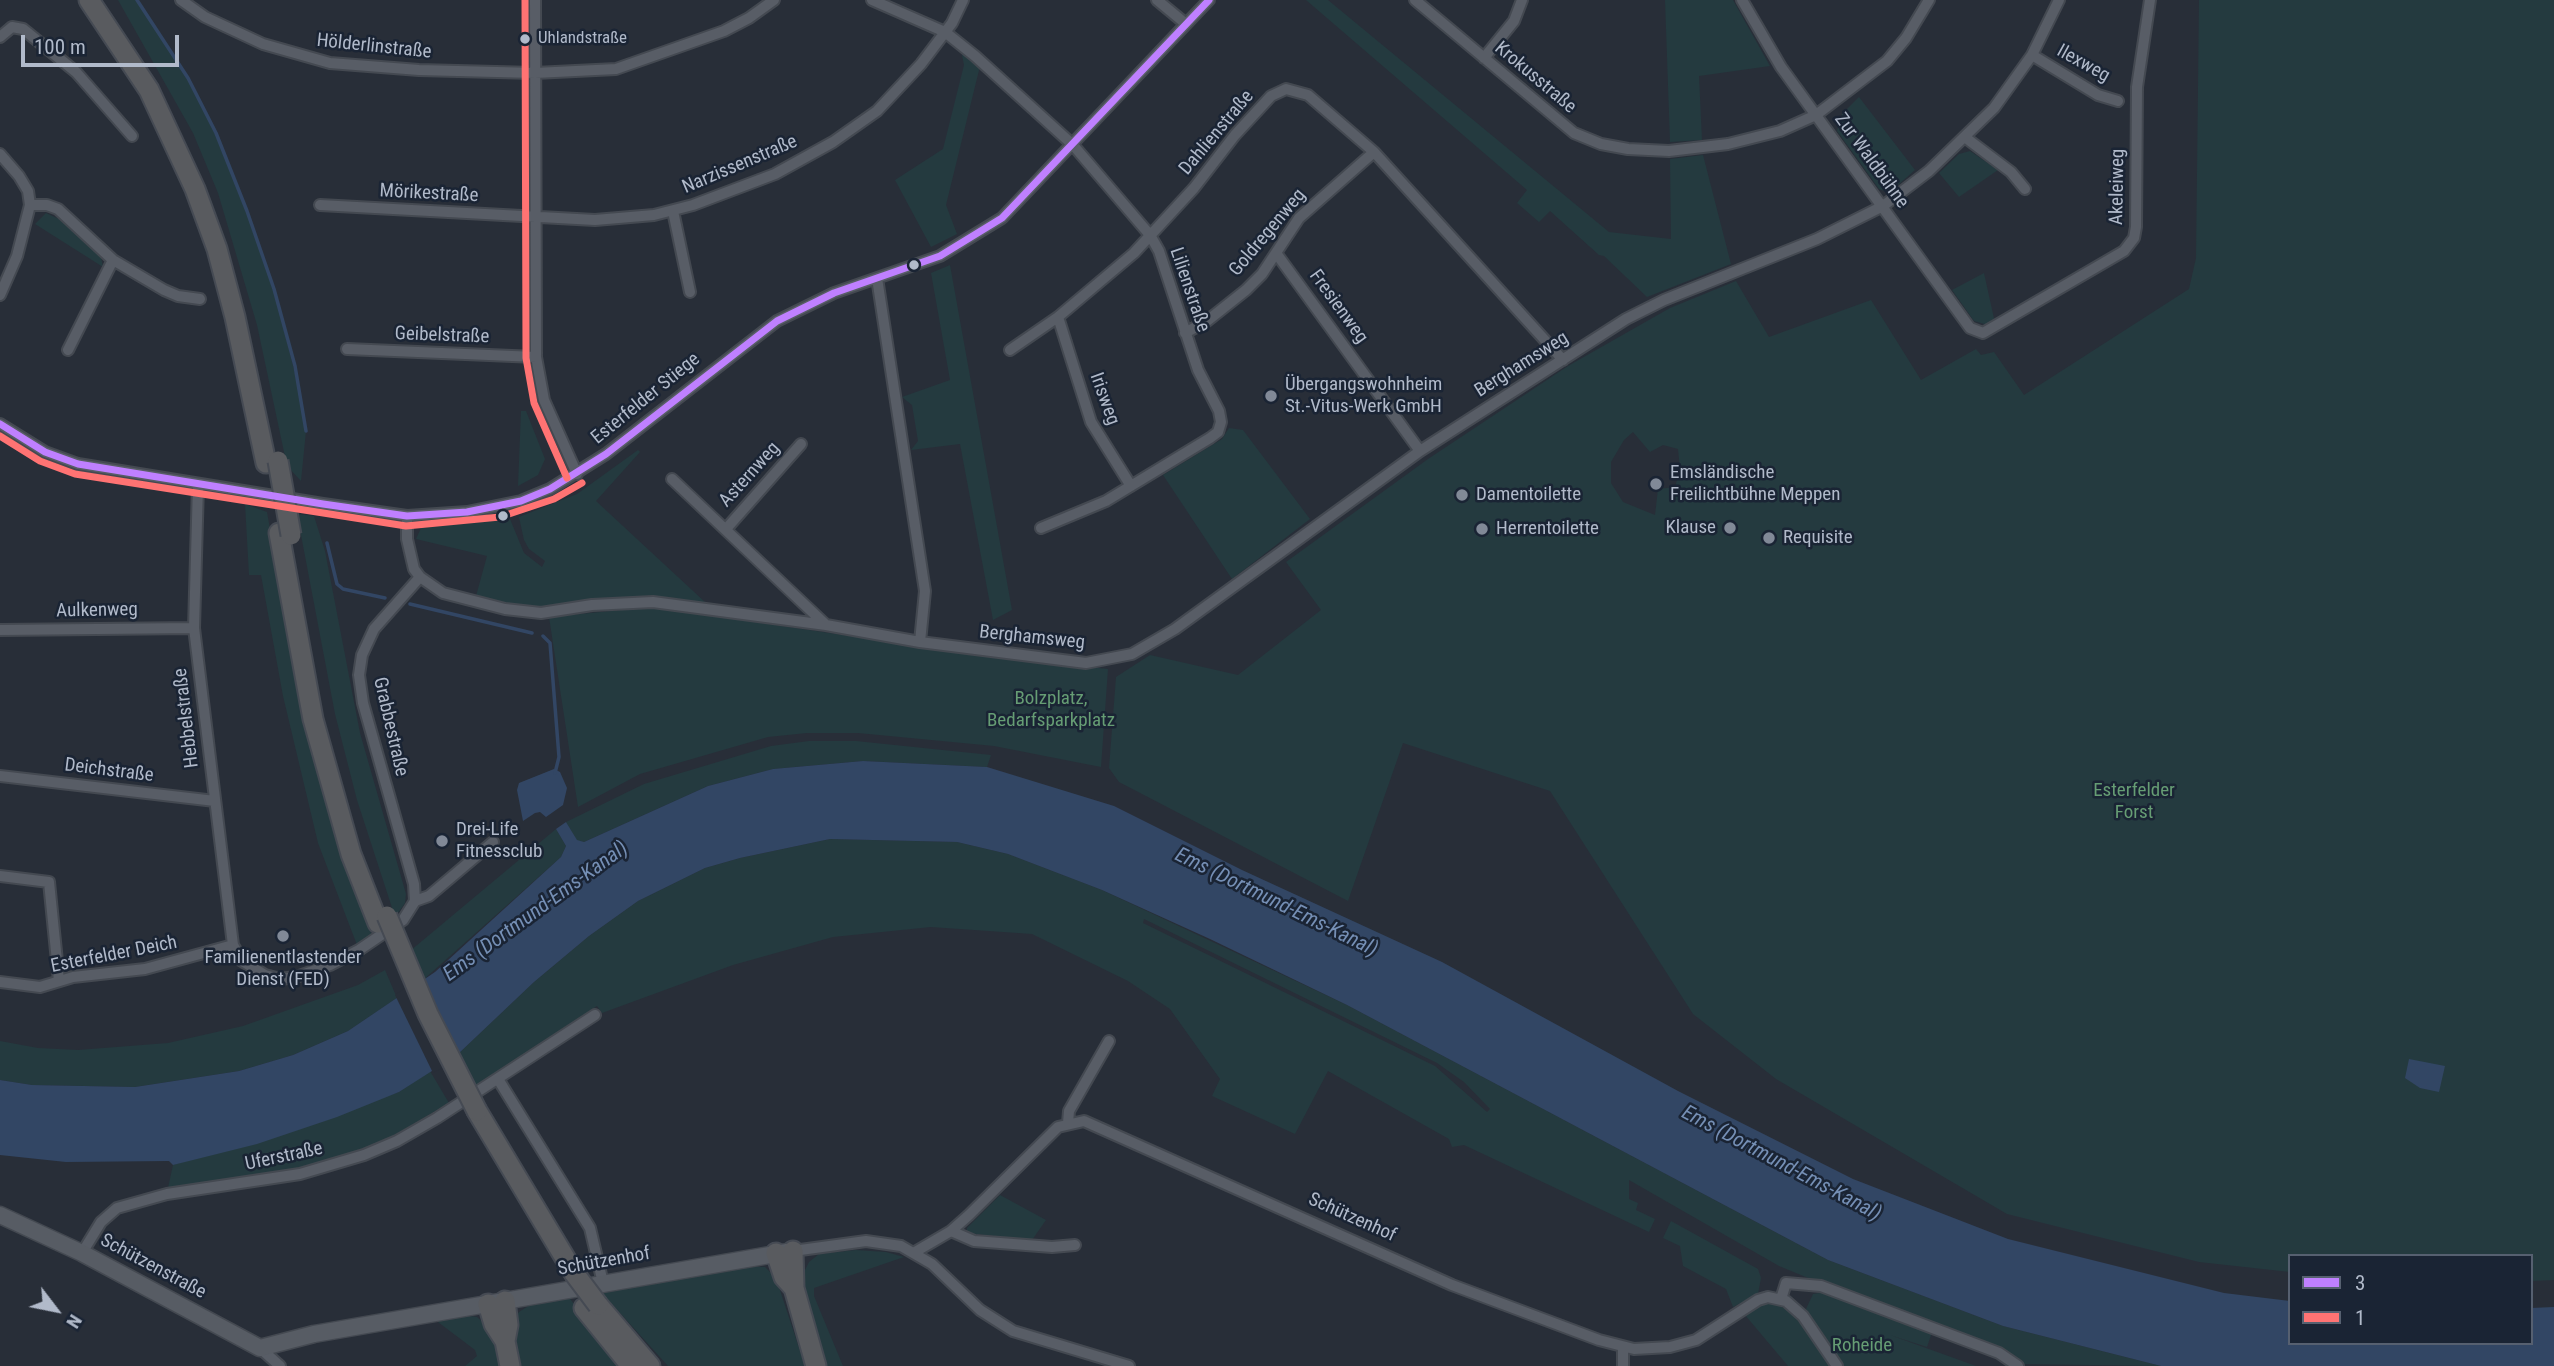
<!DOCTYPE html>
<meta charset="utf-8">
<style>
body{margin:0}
#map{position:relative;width:2554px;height:1366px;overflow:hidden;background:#282e38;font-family:"Roboto Condensed",sans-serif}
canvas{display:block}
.legend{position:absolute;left:2288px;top:1254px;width:245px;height:91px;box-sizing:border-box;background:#1a2434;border:2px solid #566070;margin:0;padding:9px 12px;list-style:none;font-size:21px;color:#b1baca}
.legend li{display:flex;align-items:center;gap:14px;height:35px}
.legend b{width:35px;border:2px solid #566070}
.north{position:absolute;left:21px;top:1275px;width:70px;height:70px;-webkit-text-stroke:5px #1a2434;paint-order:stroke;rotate:122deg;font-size:19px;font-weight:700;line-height:28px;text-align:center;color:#b1baca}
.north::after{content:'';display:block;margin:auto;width:24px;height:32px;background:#b1baca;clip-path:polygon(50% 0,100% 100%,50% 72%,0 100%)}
.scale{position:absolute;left:21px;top:35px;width:158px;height:32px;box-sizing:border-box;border:4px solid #b1baca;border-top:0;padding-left:9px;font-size:21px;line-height:24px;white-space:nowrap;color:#b1baca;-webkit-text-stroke:5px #1a2434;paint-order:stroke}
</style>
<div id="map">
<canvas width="2554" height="1366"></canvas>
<ul class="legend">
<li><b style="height:9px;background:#bf80ff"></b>3</li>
<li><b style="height:9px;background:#ff7373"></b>1</li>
</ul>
<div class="north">N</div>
<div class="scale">100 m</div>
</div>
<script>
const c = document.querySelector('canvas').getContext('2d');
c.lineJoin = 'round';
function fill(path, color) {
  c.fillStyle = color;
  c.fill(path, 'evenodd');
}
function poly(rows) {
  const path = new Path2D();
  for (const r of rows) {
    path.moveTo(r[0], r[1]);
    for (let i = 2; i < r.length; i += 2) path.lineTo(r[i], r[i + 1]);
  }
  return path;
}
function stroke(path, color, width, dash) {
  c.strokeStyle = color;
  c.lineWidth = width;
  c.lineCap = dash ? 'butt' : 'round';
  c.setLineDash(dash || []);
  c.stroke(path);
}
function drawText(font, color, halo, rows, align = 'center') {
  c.font = font + ' "Roboto Condensed",sans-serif';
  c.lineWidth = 5;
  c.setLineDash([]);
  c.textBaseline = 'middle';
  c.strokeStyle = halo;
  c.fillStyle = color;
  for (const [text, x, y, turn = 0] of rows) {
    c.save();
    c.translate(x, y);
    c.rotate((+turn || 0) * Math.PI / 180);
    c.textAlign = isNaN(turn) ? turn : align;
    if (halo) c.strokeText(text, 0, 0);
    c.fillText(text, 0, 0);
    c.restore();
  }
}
fill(poly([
 [118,0,137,0,188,78,216,133,247,211,274,289,304,410,306,431,301,481,287,466,257,325,218,193,193,133],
 [1306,0,1328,0,1609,232,1671,239,1670,159,1703,155,1731,264,1647,297,1604,256,1599,255,1550,211,1539,222,1517,203,1527,190],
 [1665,0,1733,0,1770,66,1699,76,1702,140,1670,142],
 [2199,0,2554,0,2554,1280,2531,1281,2531,1256,2290,1256,2290,1272,2199,1262,2007,1214,1776,1079,1693,1014,1550,791,1403,743,1348,901,1119,782,1109,768,1116,677,1150,655,1238,675,1321,610,1286,562,1428,459,1568,366,1670,308,1736,281,1769,337,1871,300,1921,380,1976,349,1981,355,1994,352,2024,395,2189,289,2196,258],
 [1633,432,1650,452,1663,445,1678,449,1680,469,1675,487,1658,489,1655,515,1623,502,1611,483,1611,462,1624,440],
 [960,45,981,62,946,205,957,234,931,247,895,180,943,149,964,65],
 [1859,97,1915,170,1889,193,1879,189,1837,131,1842,114],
 [1970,151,1998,170,1959,197,1939,173,1959,154],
 [46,213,59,219,101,257,103,267,35,224],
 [950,265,1012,610,993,620,960,444,911,450,918,441,912,405,902,397,950,380,931,273],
 [1984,273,1995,323,1988,325,1974,321,1952,290],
 [521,411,526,411,545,459,538,475,518,486],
 [1229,428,1243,430,1310,519,1232,579,1163,475,1222,439],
 [638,450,640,452,596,501,706,603,651,596,590,599,543,607,518,606,476,596,487,556,416,539,421,528,510,519,524,553,542,567,545,561,529,549,524,540,519,517,577,494],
 [245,504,267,512,296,674,339,841,372,936,357,945,318,843,283,696,261,575,249,575],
 [297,514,314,516,325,551,360,733,406,894,405,903,395,917,357,800,335,714],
 [652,607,973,654,1108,669,1101,767,994,746,858,733,807,733,768,737,640,774,578,807,549,617],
 [809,741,856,741,991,755,987,767,863,761,773,769,708,786,584,842,577,841,566,822,644,784,771,746],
 [556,829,566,846,561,857,422,981,410,951],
 [830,839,957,842,1008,854,1102,890,1347,1005,1828,1260,2003,1326,2161,1366,2017,1364,1779,1266,1629,1180,1629,1199,1638,1203,1636,1210,1655,1219,1649,1232,1464,1145,1452,1147,1449,1139,1328,1071,1295,1134,1212,1096,1220,1079,1170,1009,1128,981,1032,934,931,927,833,937,733,965,602,1013,597,1006,473,1088,457,1055,534,982,589,936,638,901,705,868,740,858],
 [1144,919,1437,1063,1464,1082,1490,1109,1487,1112,1435,1066,1143,923],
 [385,970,397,998,348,1031,293,1055,239,1071,135,1087,32,1085,0,1080,0,1041,38,1048,78,1050,168,1043,243,1026,358,985],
 [430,1071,449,1103,393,1136,360,1150,295,1169,168,1188,173,1165,399,1092],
 [1000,1195,1046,1220,1032,1240,967,1233,967,1228],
 [1671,1221,1758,1269,1761,1278,1758,1294,1733,1307,1726,1289,1683,1266,1680,1246,1663,1238],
 [856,1250,886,1252,904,1257,814,1288,814,1296,843,1366,824,1366,807,1306,802,1276,809,1262,819,1254],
 [746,1266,765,1267,776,1278,805,1366,668,1366,601,1292],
 [1825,1292,1932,1332,1927,1347,1890,1335,1976,1366,1842,1366,1806,1309,1813,1294],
 [568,1296,620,1366,518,1366,513,1334,514,1319,519,1312,533,1303],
 [1775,1303,1793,1313,1831,1366,1788,1366,1745,1315,1762,1304],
 [463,1315,477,1317,492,1330,502,1366,465,1366,477,1356,475,1350,434,1319]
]), '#243a3f');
fill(poly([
 [863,761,987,767,1114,806,1242,870,1442,962,1678,1091,1853,1179,2008,1239,2224,1293,2290,1301,2290,1343,2531,1343,2531,1308,2554,1307,2554,1366,2161,1366,2003,1326,1828,1260,1347,1005,1210,939,1102,890,1008,854,957,842,830,839,740,858,705,868,638,901,589,936,534,982,457,1055,399,1092,337,1117,257,1144,173,1165,169,1161,66,1162,0,1155,0,1080,32,1085,135,1087,239,1071,293,1055,348,1031,435,972,561,857,566,846,556,829,566,822,577,840,584,842,708,786,773,769],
 [554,769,560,772,567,788,563,805,546,817,540,812,535,813,523,821,517,790,519,783],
 [2409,1059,2445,1066,2439,1092,2420,1088,2405,1078]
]), '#324664');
fill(poly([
 [421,977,459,1059,433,1073,395,995]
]), '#282e38');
stroke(poly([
 [137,0,188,78,216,133,247,211,274,289,295,366,306,431],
 [327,543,337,584,343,589,385,598],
 [410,604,532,633],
 [543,636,550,643,559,757,555,773]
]), '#324664', 3.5);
const street = poly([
 [181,0,205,17,263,44,330,63,419,70,535,73,616,69,724,31,749,18,774,0],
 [535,0,536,357,544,400,577,474],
 [872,0,945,32,975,56,1073,145,1150,235,1159,251,1198,370,1219,411,1221,422,1218,432,1210,438,1106,501,1041,528],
 [1157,0,1186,24],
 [1415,0,1574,133,1601,144,1628,149,1669,151,1728,144,1780,131,1816,115,1887,61,1906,38,1929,0],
 [1742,0,1781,67,1970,328,1983,333,2124,251,2134,238,2136,227,2137,87,2150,0],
 [0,37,12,27,23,29,76,72,132,136],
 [2032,55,2098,95,2118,101],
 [1484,58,1514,21,1522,0],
 [1966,138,2011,172,2025,189],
 [0,154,19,176,28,191,30,205,17,256,0,295],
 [30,205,47,205,58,209,113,260,164,290,178,296,200,299],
 [320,205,595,220,654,215,693,205,775,174,833,142,877,111,921,64,952,23,963,0],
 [673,211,690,292],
 [1276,253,1420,451],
 [877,278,925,591,920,642],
 [1058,317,1091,422,1131,486],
 [1185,333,1207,321,1246,290,1262,274,1299,218,1374,152],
 [347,349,536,357],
 [68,350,113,260],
 [1010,350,1058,317,1134,253,1194,188,1235,135,1271,96,1286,89,1308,95,1374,152,1563,360],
 [0,424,45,452,78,464,323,504,407,516,467,512,521,501,550,489,606,454,777,321,834,293,940,256,1002,218,1209,0],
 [672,479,826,625],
 [198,485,194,628,233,945,242,961,265,975,280,979,296,977,330,965,359,950,403,920,415,901,414,884,363,703,359,675,362,655,374,629,420,577],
 [407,516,407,539,414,569,420,577,443,593,505,609,541,613,592,605,653,602,826,625,920,642,1086,663,1132,654,1175,629,1420,451,1626,319,1664,300,1817,239,1883,206,1929,171,1994,108,2032,55,2059,0],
 [726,529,801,444],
 [0,630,194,628],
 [0,776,215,801],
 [0,876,49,882,59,981],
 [415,901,429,896,493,842],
 [0,982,40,987,73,977,145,969,233,945],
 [498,1079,590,1228,603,1283],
 [1068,1123,1069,1111,1109,1041],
 [951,1231,974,1241,1052,1247,1075,1245],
 [793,1251,866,1241,901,1246,932,1264,980,1310,1013,1331,1129,1366],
 [915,1252,951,1231,969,1215,1058,1127,1084,1121,1452,1285,1599,1340,1634,1349,1670,1347,1696,1340,1758,1300,1768,1297,1786,1301,1803,1316,1837,1366],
 [82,1253,101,1222,117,1208,167,1194,300,1174,364,1155,397,1141,437,1118,595,1015],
 [1781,1299,1786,1283,1821,1286,1999,1353,2018,1366],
 [260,1348,280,1366],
 [1623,1348,1623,1366]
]);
const secondary = poly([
 [0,1215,82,1253,260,1348,314,1334,787,1252]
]);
const highway = poly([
 [89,0,149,90,195,189,217,249,235,317,266,463],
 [279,533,313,719,351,854,378,923],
 [477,1111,574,1273],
 [793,1251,794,1288,816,1366],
 [776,1253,784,1277,794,1288],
 [488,1304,494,1324,505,1341,510,1366],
 [598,1305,650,1366],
 [584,1308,631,1366],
 [505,1341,508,1325,505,1301]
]);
stroke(street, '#444951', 14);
stroke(secondary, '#444951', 19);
stroke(highway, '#454a53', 23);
stroke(street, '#585d66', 10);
stroke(secondary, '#575c64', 16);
stroke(highway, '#595b5f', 19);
const highwayBridge = poly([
 [278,461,291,535],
 [387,916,428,1014,477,1111],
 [574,1273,598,1305]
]);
stroke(highwayBridge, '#454a53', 23, []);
stroke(highwayBridge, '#595b5f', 19);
stroke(poly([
 [0,424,45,452,78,464,323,504,407,516,467,512,521,501,550,489,606,454,777,321,834,293,940,256,1002,218,1209,0]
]), '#bf80ff', 7);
stroke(poly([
 [525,0,526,358,534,403,567,478],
 [0,436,40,461,75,474,406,526,500,517,554,499,582,483]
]), '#ff7373', 7);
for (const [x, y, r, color] of [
 [525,39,6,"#b1baca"],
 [914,265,6,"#b1baca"],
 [1271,396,7,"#818997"],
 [1656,484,7,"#818997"],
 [1462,495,7,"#818997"],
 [503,516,6,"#b1baca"],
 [1730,528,7,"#818997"],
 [1482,529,7,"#818997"],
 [1769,538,7,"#818997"],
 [442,841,7,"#818997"],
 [283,936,7,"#818997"]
]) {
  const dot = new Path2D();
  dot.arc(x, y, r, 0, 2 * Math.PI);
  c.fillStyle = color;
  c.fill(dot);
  stroke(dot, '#1a2434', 2.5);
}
drawText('17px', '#b1baca', '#1a2434', [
 ["Uhlandstraße",538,39]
], 'left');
drawText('19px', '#b1baca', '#1a2434', [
 ["Hölderlinstraße",374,47,6],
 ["Ilexweg",2083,64,29],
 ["Krokusstraße",1535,78,40],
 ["Dahlienstraße",1217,133,-50],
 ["Zur Waldbühne",1871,161,54],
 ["Narzissenstraße",740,165,-23],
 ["Akeleiweg",2118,187,-89],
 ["Mörikestraße",429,194,3],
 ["Goldregenweg",1268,233,-50],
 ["Lilienstraße",1189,290,71],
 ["Fresienweg",1338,307,54],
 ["Geibelstraße",442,336,2],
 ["Berghamsweg",1522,365,-32],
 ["Esterfelder Stiege",646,399,-39],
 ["Irisweg",1104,399,70],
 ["Asternweg",750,475,-48],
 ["Aulkenweg",97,611,-1],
 ["Berghamsweg",1032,638,6],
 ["Hebbelstraße",187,718,-97],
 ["Grabbestraße",390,727,77],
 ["Deichstraße",109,771,7],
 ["Esterfelder Deich",114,955,-11],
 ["Uferstraße",284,1157,-12],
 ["Schützenhof",1352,1218,24],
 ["Schützenhof",604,1262,-10],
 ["Schützenstraße",153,1267,28]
]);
drawText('19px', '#b1baca', '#1a2434', [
 ["Übergangswohnheim",1285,385],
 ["St.-Vitus-Werk GmbH",1285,407],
 ["Emsländische",1670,473],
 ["Freilichtbühne Meppen",1670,495],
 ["Damentoilette",1476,495],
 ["Klause",1716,528,"right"],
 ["Herrentoilette",1496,529],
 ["Requisite",1783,538],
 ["Drei-Life",456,830],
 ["Fitnessclub",456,852],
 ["Familienentlastender",283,958,"center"],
 ["Dienst (FED)",283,980,"center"]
], 'left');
drawText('19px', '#669d74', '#1a2434', [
 ["Bolzplatz,",1051,699],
 ["Bedarfsparkplatz",1051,721],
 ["Esterfelder",2134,791],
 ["Forst",2134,813],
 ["Roheide",1862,1346]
]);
drawText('italic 21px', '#758fb5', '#1a2434', [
 ["Ems (Dortmund-Ems-Kanal)",1276,903,26],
 ["Ems (Dortmund-Ems-Kanal)",536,912,-36],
 ["Ems (Dortmund-Ems-Kanal)",1781,1164,28]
]);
</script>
